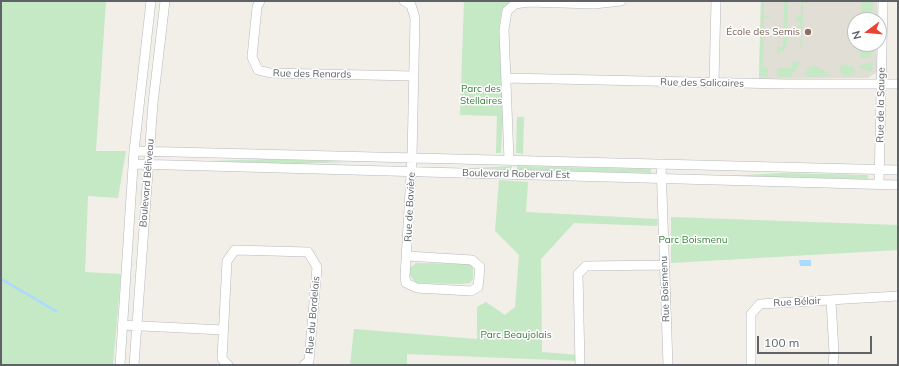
<!DOCTYPE html>
<meta charset="utf-8">
<style>
body{margin:0}
#map{position:relative;width:899px;height:366px;overflow:hidden;background:#f1efe8;font-family:Mulish,sans-serif}
canvas{display:block}
.frame{position:absolute;inset:0;border:2px solid #5f6368;pointer-events:none}
.north{position:absolute;left:847px;top:12px;width:40px;height:40px;box-sizing:border-box;background:#fff;border:1px solid #bfc1c3;border-radius:50%;rotate:254deg;font-size:11px;font-weight:700;line-height:16px;text-align:center;color:#5f6368}
.north::after{content:'';display:block;margin:auto;width:14px;height:18px;background:#ea4335;clip-path:polygon(50% 0,100% 100%,50% 72%,0 100%)}
.scale{position:absolute;left:757px;top:336px;width:115px;height:18px;box-sizing:border-box;border:2px solid #5f6368;border-top:0;padding-left:5px;font-size:12px;line-height:14px;white-space:nowrap;color:#5f6368;-webkit-text-stroke:3px #fff;paint-order:stroke}
</style>
<div id="map">
<canvas width="899" height="366"></canvas>
<div class="frame"></div>
<div class="north">N</div>
<div class="scale">100 m</div>
</div>
<script>
const c = document.querySelector('canvas').getContext('2d');
c.lineJoin = 'round';
function fill(path, color) {
  c.fillStyle = color;
  c.fill(path, 'evenodd');
}
function poly(rows) {
  const path = new Path2D();
  for (const r of rows) {
    path.moveTo(r[0], r[1]);
    for (let i = 2; i < r.length; i += 2) path.lineTo(r[i], r[i + 1]);
  }
  return path;
}
function stroke(path, color, width, dash) {
  c.strokeStyle = color;
  c.lineWidth = width;
  c.lineCap = dash ? 'butt' : 'round';
  c.setLineDash(dash || []);
  c.stroke(path);
}
function drawText(font, color, halo, rows, align = 'center') {
  c.font = font + ' Mulish,sans-serif';
  c.lineWidth = 3;
  c.setLineDash([]);
  c.textBaseline = 'middle';
  c.strokeStyle = halo;
  c.fillStyle = color;
  for (const [text, x, y, turn = 0] of rows) {
    c.save();
    c.translate(x, y);
    c.rotate((+turn || 0) * Math.PI / 180);
    c.textAlign = isNaN(turn) ? turn : align;
    if (halo) c.strokeText(text, 0, 0);
    c.fillText(text, 0, 0);
    c.restore();
  }
}
fill(poly([
 [761,1,877,1,877,20,855,20,855,44,876,44,877,72,868,78,759,79]
]), '#e1ded6');
fill(poly([
 [1,1,106,1,96,151,126,151,118,198,88,196,85,272,121,274,113,365,1,365],
 [464,1,511,1,502,10,499,28,503,116,501,153,496,153,497,116,460,115],
 [761,1,764,1,764,15,770,16,769,18,764,18,763,67,768,68,768,77,759,76],
 [784,1,788,1,787,44,783,51,777,55,777,47,783,46],
 [801,1,803,1,802,47,800,47,801,28,795,28,795,26,800,26,800,22,795,21,795,17,801,16],
 [861,1,873,1,872,18,861,18],
 [860,44,871,44,871,58,860,58],
 [798,60,800,63,798,67,790,77,777,77,777,68,791,68,792,63,798,62],
 [873,62,872,72,859,68,861,65],
 [841,64,854,67,855,76,853,76,851,69,851,76,845,76,839,70],
 [813,66,821,68,831,76,806,77,807,69],
 [517,117,524,117,523,154,516,153],
 [267,159,350,162,295,164,210,161],
 [512,166,511,169,472,168],
 [517,166,651,169,651,173,517,170],
 [780,173,868,175,868,179,730,176],
 [499,180,528,182,526,212,658,219,657,226,574,223,541,259,542,352,578,355,579,361,407,354,407,365,350,365,354,329,477,339,477,307,486,302,505,315,515,307,519,255,495,231],
 [671,217,898,225,898,250,671,263],
 [416,263,469,264,473,267,473,279,470,283,461,284,416,283,409,274,410,268]
]), '#c5e8c5');
fill(poly([
 [799,260,811,260,811,266,800,266]
]), '#aadaff');
stroke(poly([
 [1,279,56,311]
]), '#aadaff', 2.5);
const minor = poly([
 [260,1,257,7,252,57,258,70,270,73,414,76],
 [404,1,411,5,415,18,412,157,405,277,406,283,417,288,471,291,478,287,480,267,472,260,407,256],
 [506,78,786,84,898,84],
 [714,82,716,1],
 [134,151,898,170],
 [509,160,504,30,507,11,515,4,528,2,594,4,621,1],
 [134,164,898,185],
 [661,164,668,365],
 [879,184,883,1],
 [831,300,834,353,833,365],
 [122,325,223,330],
 [120,365,134,151,151,1],
 [134,365,153,103,165,1],
 [228,365,222,359,227,261,235,250,308,252,317,267,309,361,304,365],
 [580,365,578,274,586,266,664,265],
 [751,365,751,314,760,304,898,296]
]);
stroke(minor, '#b5b8bc', 10);
stroke(minor, '#fff', 9);
for (const [x, y, r, color] of [
 [808,32,4,"#8d6e63"]
]) {
  const dot = new Path2D();
  dot.arc(x, y, r, 0, 2 * Math.PI);
  c.fillStyle = color;
  c.fill(dot);
  stroke(dot, '#fff', 1.5);
}
drawText('10px', '#785e54', '#fff', [
 ["École des Semis",800,32]
], 'right');
drawText('10px', '#5f6368', '#fff', [
 ["Rue des Renards",312,74,1],
 ["Rue des Salicaires",702,83,1],
 ["Rue de la Sauge",881,105,-89],
 ["Boulevard Roberval Est",516,174,1],
 ["Boulevard Béliveau",147,183,-85],
 ["Rue de Bavière",410,207,-87],
 ["Rue Boismenu",665,289,-92],
 ["Rue Bélair",797,302,-3],
 ["Rue du Bordelais",313,315,-85]
]);
drawText('10px', '#348238', '#fff', [
 ["Parc des",481,89],
 ["Stellaires",481,101],
 ["Parc Boismenu",693,240],
 ["Parc Beaujolais",516,335]
]);
</script>
